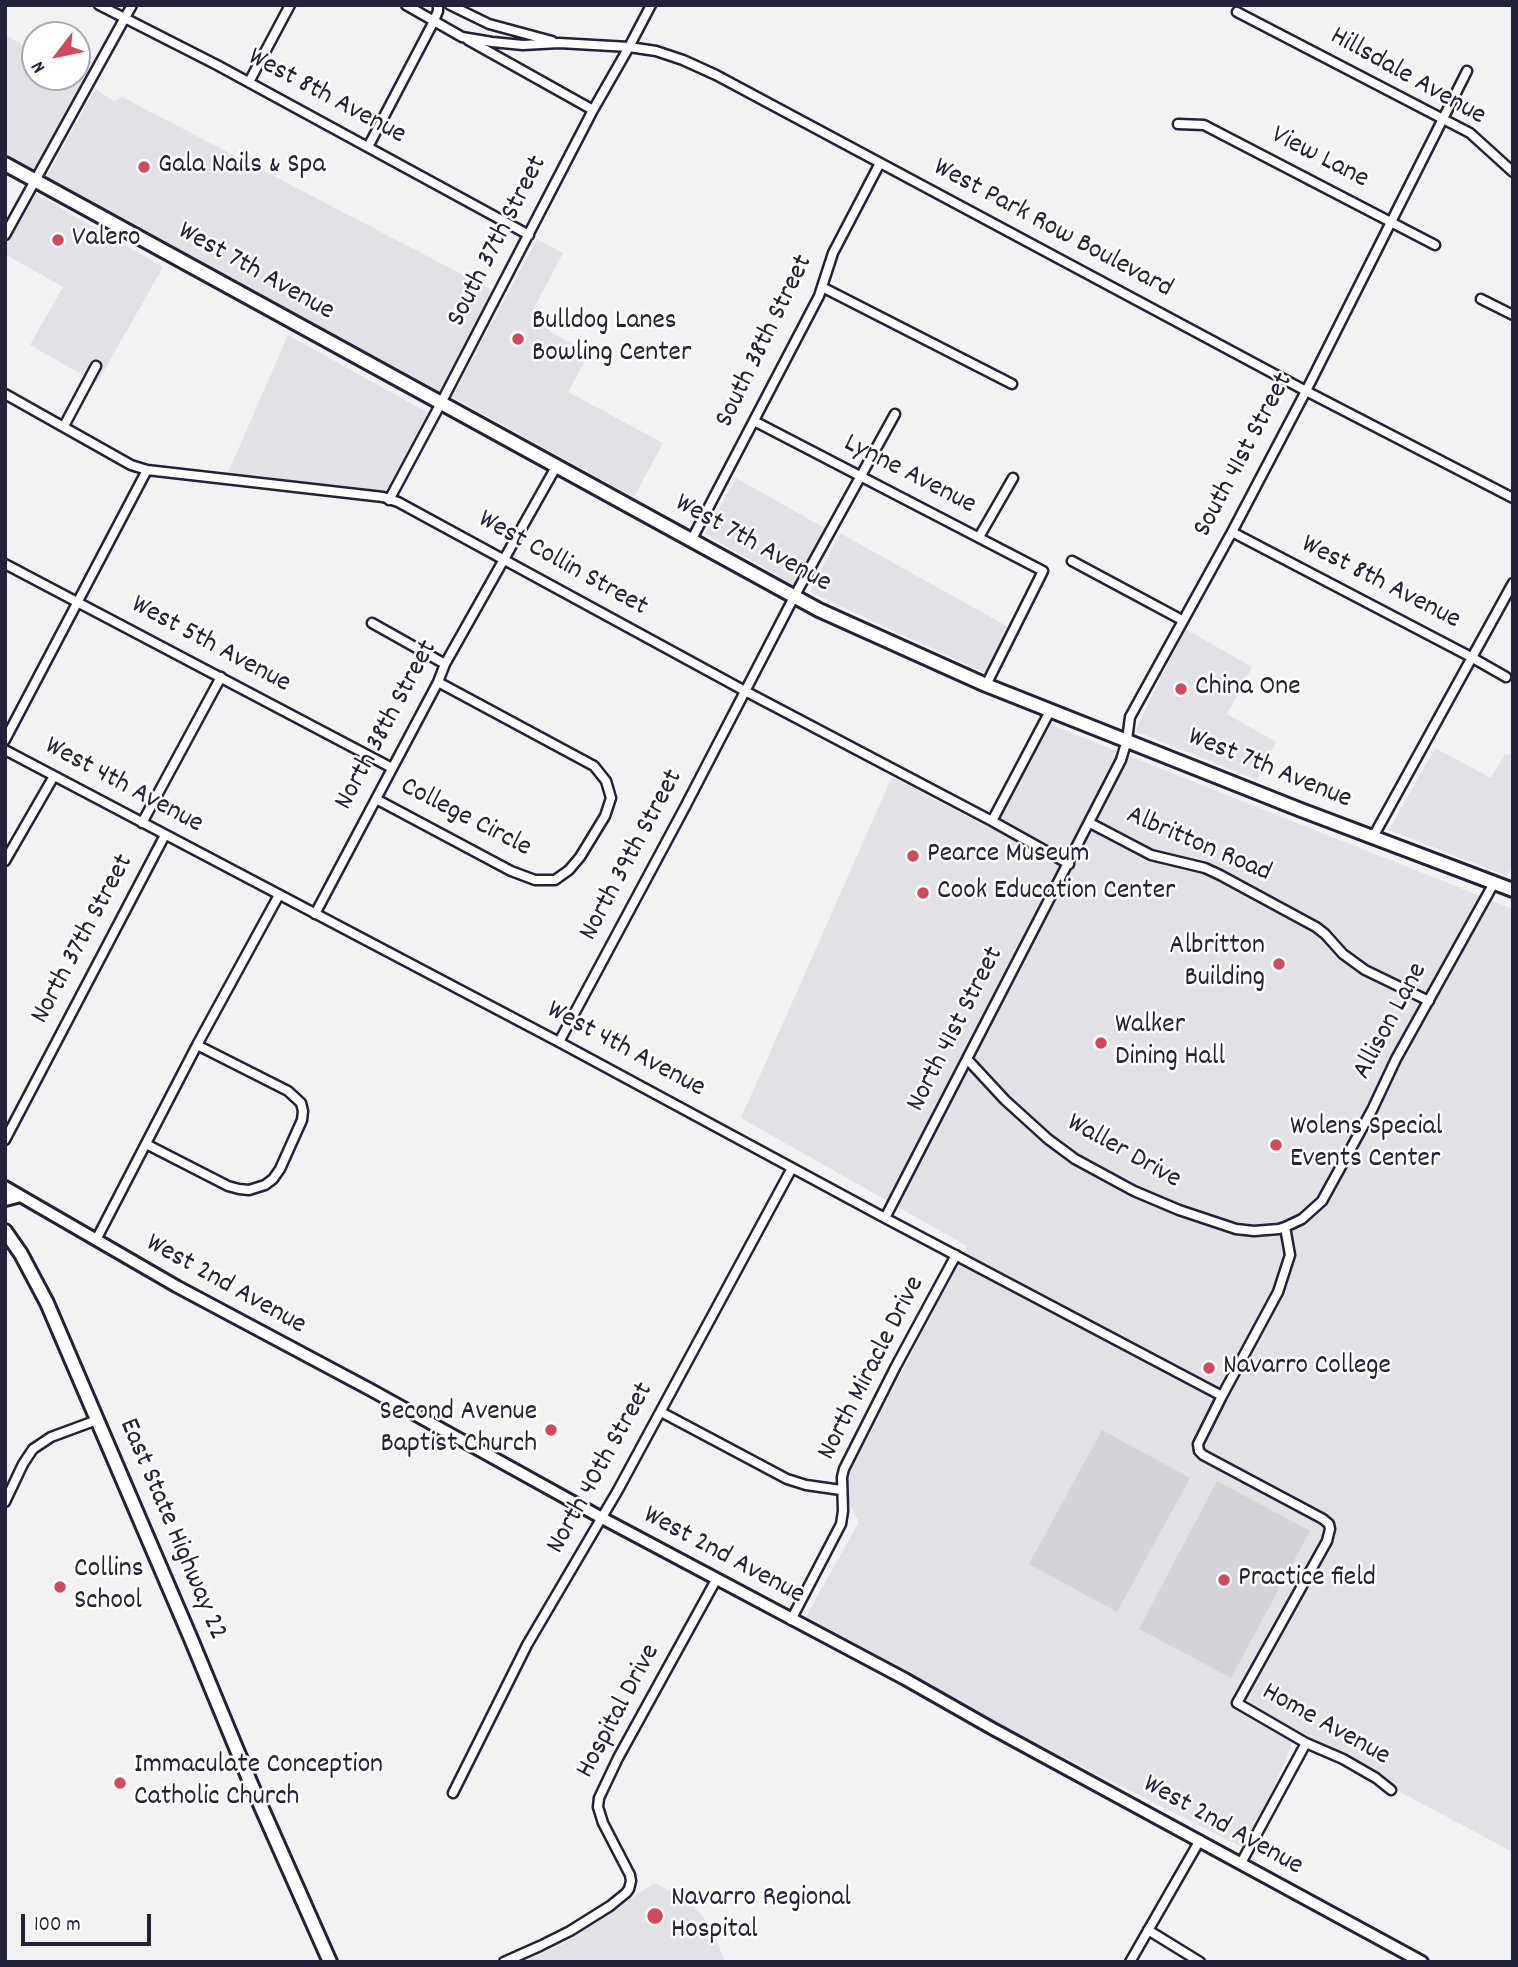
<!DOCTYPE html>
<style>
body{margin:0}
#map{position:relative;width:1518px;height:1967px;overflow:hidden;background:#f2f2f3;font-family:Dekko,sans-serif}
canvas{display:block}
.frame{position:absolute;inset:0;border:7px solid #22223b;pointer-events:none}
.north{position:absolute;left:21px;top:21px;width:70px;height:70px;box-sizing:border-box;background:#fff;border:2px solid #a7a7b1;border-radius:50%;rotate:238deg;font-size:19px;font-weight:700;line-height:28px;text-align:center;color:#22223b}
.north::after{content:'';display:block;margin:auto;width:24px;height:32px;background:#d1495b;clip-path:polygon(50% 0,100% 100%,50% 72%,0 100%)}
.scale{position:absolute;left:21px;top:1914px;width:130px;height:32px;box-sizing:border-box;border:4px solid #22223b;border-top:0;padding-left:9px;font-size:21px;line-height:24px;white-space:nowrap;color:#22223b;-webkit-text-stroke:5px #fff;paint-order:stroke}
</style>
<div id="map">
<canvas width="1518" height="1967"></canvas>
<div class="frame"></div>
<div class="north">N</div>
<div class="scale">100 m</div>
</div>
<script>
const c = document.querySelector('canvas').getContext('2d');
c.lineJoin = 'round';
function fill(path, color) {
  c.fillStyle = color;
  c.fill(path, 'evenodd');
}
function poly(rows) {
  const path = new Path2D();
  for (const r of rows) {
    path.moveTo(r[0], r[1]);
    for (let i = 2; i < r.length; i += 2) path.lineTo(r[i], r[i + 1]);
  }
  return path;
}
function stroke(path, color, width, dash) {
  c.strokeStyle = color;
  c.lineWidth = width;
  c.lineCap = dash ? 'butt' : 'round';
  c.setLineDash(dash || []);
  c.stroke(path);
}
function drawText(font, color, halo, rows, align = 'center') {
  c.font = font + ' Dekko,sans-serif';
  c.lineWidth = 5;
  c.setLineDash([]);
  c.textBaseline = 'middle';
  c.strokeStyle = halo;
  c.fillStyle = color;
  for (const [text, x, y, turn = 0] of rows) {
    c.save();
    c.translate(x, y);
    c.rotate((+turn || 0) * Math.PI / 180);
    c.textAlign = isNaN(turn) ? turn : align;
    if (halo) c.strokeText(text, 0, 0);
    c.fillText(text, 0, 0);
    c.restore();
  }
}
fill(poly([
 [5,35,35,52,35,77,77,77,77,75,86,79,35,173,5,157],
 [95,89,114,101,122,97,496,292,443,393,46,178],
 [36,194,163,267,97,383,30,345,63,287,5,254,5,248],
 [537,239,563,253,534,308,555,319,549,331,589,353,568,392,663,443,634,497,452,397],
 [288,335,428,413,385,492,227,475],
 [736,478,828,530,796,586,705,534],
 [840,533,1010,628,990,669,983,672,810,592],
 [1185,629,1252,667,1227,714,1276,742,1257,780,1135,731],
 [1044,722,1513,909,1513,1852,1295,1736,1248,1850,801,1625,859,1522,841,1490,967,1246,741,1118,892,777,989,828],
 [1435,748,1491,778,1505,754,1513,755,1513,865,1507,876,1389,830],
 [654,1883,688,1900,711,1926,725,1962,522,1962,563,1944]
]), '#e2e2e6');
fill(poly([
 [1102,1430,1190,1478,1117,1612,1029,1564],
 [1217,1481,1310,1531,1231,1678,1139,1629]
]), '#d3d3d8');
const street = poly([
 [99,5,217,65,529,235],
 [406,5,462,37,492,42,523,45,559,43,629,47,656,51,683,60,716,75,1306,391,1513,498],
 [450,5,489,24,552,41],
 [1237,12,1470,133,1513,172],
 [468,40,593,110],
 [249,82,290,5],
 [1178,124,1204,125,1435,245],
 [368,147,434,21,438,11,438,5],
 [5,235,132,5],
 [822,287,1012,384],
 [1481,299,1513,315],
 [5,394,131,465,147,470,383,497,398,502,745,691,992,821,1069,864],
 [754,421,1043,571,986,685],
 [64,426,96,366],
 [389,500,441,403,593,110,629,47,651,5],
 [1232,532,1471,657,1506,677],
 [979,537,1013,478],
 [692,539,819,296,833,253,880,163],
 [1072,561,1182,620],
 [5,564,392,768],
 [372,623,445,664],
 [5,740,147,470],
 [5,750,559,1042,885,1218,1222,1396],
 [376,799,511,871,535,880,555,880,569,870,580,857,605,816,611,798,606,781,594,766,438,682],
 [992,821,1050,711],
 [142,823,221,677],
 [1090,823,1151,855,1205,868,1220,875,1316,927,1325,934,1343,954,1365,970,1429,1001],
 [1373,837,1513,583],
 [5,861,54,776],
 [315,914,438,682,445,664,556,467],
 [559,1042,685,807,794,597,895,414],
 [967,1059,1005,1100,1048,1139,1075,1159,1134,1191,1179,1210,1236,1229,1254,1231,1279,1229,1285,1227],
 [5,1140,165,835],
 [146,1144,228,1186,239,1189,249,1190,265,1185,273,1179,280,1169,302,1120,303,1111,301,1103,288,1091,197,1045],
 [885,1218,1121,760,1127,740,1130,717,1232,532,1306,391,1467,71],
 [96,1240,197,1045,279,895],
 [661,1412,787,1479,806,1485,841,1490],
 [5,1502,23,1464,33,1449,51,1437,97,1420],
 [791,1620,841,1524,843,1511,842,1477,844,1469,896,1366,956,1255],
 [1391,1790,1376,1778,1343,1759,1306,1743,1237,1703,1327,1541,1330,1529,1329,1524,1323,1519,1203,1455,1199,1451,1198,1444,1222,1396,1278,1292,1290,1255,1285,1227,1302,1219,1322,1201,1372,1110,1396,1059,1494,883],
 [453,1793,527,1645,618,1490,792,1168],
 [1241,1863,1306,1743],
 [1148,1930,1200,1962],
 [504,1962,540,1946,570,1931,610,1906,626,1893,629,1889,631,1881,630,1875,603,1823,598,1807,599,1798,618,1758,716,1580],
 [1130,1962,1200,1840]
]);
const secondary = poly([
 [5,1187,176,1286,371,1390,602,1518,905,1679,993,1729,1422,1962]
]);
const primary = poly([
 [5,164,819,610,986,685,1301,810,1513,890],
 [5,1199,17,1196],
 [5,1231,21,1254,47,1303,191,1639,251,1784,330,1962]
]);
stroke(street, '#22223b', 13);
stroke(secondary, '#22223b', 16);
stroke(primary, '#22223b', 18);
stroke(street, '#fff', 8);
stroke(secondary, '#fff', 10);
stroke(primary, '#fff', 12);
for (const [x, y, r, color] of [
 [144,167,7,"#d1495b"],
 [58,240,7,"#d1495b"],
 [518,339,7,"#d1495b"],
 [1181,689,7,"#d1495b"],
 [913,856,7,"#d1495b"],
 [923,893,7,"#d1495b"],
 [1279,964,7,"#d1495b"],
 [1101,1043,7,"#d1495b"],
 [1276,1145,7,"#d1495b"],
 [1209,1368,7,"#d1495b"],
 [551,1430,7,"#d1495b"],
 [1224,1580,7,"#d1495b"],
 [60,1587,7,"#d1495b"],
 [120,1783,7,"#d1495b"],
 [655,1916,9,"#d1495b"]
]) {
  const dot = new Path2D();
  dot.arc(x, y, r, 0, 2 * Math.PI);
  c.fillStyle = color;
  c.fill(dot);
  stroke(dot, '#fff', 2.5);
}
drawText('28px', '#22223b', '#fff', [
 ["Hillsdale Avenue",1407,78,29],
 ["West 8th Avenue",326,98,28],
 ["View Lane",1319,159,27],
 ["West Park Row Boulevard",1052,230,28],
 ["South 37th Street",499,242,-63],
 ["West 7th Avenue",255,273,29],
 ["South 38th Street",766,342,-64],
 ["South 41st Street",1245,456,-62],
 ["Lynne Avenue",909,476,27],
 ["West 7th Avenue",752,545,29],
 ["West Collin Street",562,565,29],
 ["West 8th Avenue",1380,584,27],
 ["West 5th Avenue",210,646,28],
 ["North 38th Street",388,726,-62],
 ["West 7th Avenue",1269,770,22],
 ["West 4th Avenue",123,787,28],
 ["College Circle",465,819,27],
 ["Albritton Road",1198,846,23],
 ["North 39th Street",633,856,-62],
 ["North 37th Street",84,940,-62],
 ["Allison Lane",1392,1022,-62],
 ["North 41st Street",957,1030,-63],
 ["West 4th Avenue",625,1051,28],
 ["Waller Drive",1123,1153,29],
 ["West 2nd Avenue",225,1286,29],
 ["North Miracle Drive",873,1369,-63],
 ["North 40th Street",602,1469,-61],
 ["East State Highway 22",171,1530,67],
 ["West 2nd Avenue",723,1557,28],
 ["Hospital Drive",620,1712,-62],
 ["Home Avenue",1325,1726,29],
 ["West 2nd Avenue",1222,1827,29]
]);
drawText('28px', '#22223b', '#fff', [
 ["Gala Nails & Spa",158,167],
 ["Valero",72,240],
 ["Bulldog Lanes",532,323],
 ["Bowling Center",532,355],
 ["China One",1195,689],
 ["Pearce Museum",927,856],
 ["Cook Education Center",937,893],
 ["Albritton",1265,948,"right"],
 ["Building",1265,980,"right"],
 ["Walker",1115,1027],
 ["Dining Hall",1115,1059],
 ["Wolens Special",1290,1129],
 ["Events Center",1290,1161],
 ["Navarro College",1223,1368],
 ["Second Avenue",537,1414,"right"],
 ["Baptist Church",537,1446,"right"],
 ["Collins",74,1571],
 ["School",74,1603],
 ["Practice field",1238,1580],
 ["Immaculate Conception",134,1767],
 ["Catholic Church",134,1799],
 ["Navarro Regional",671,1900],
 ["Hospital",671,1932]
], 'left');
</script>
